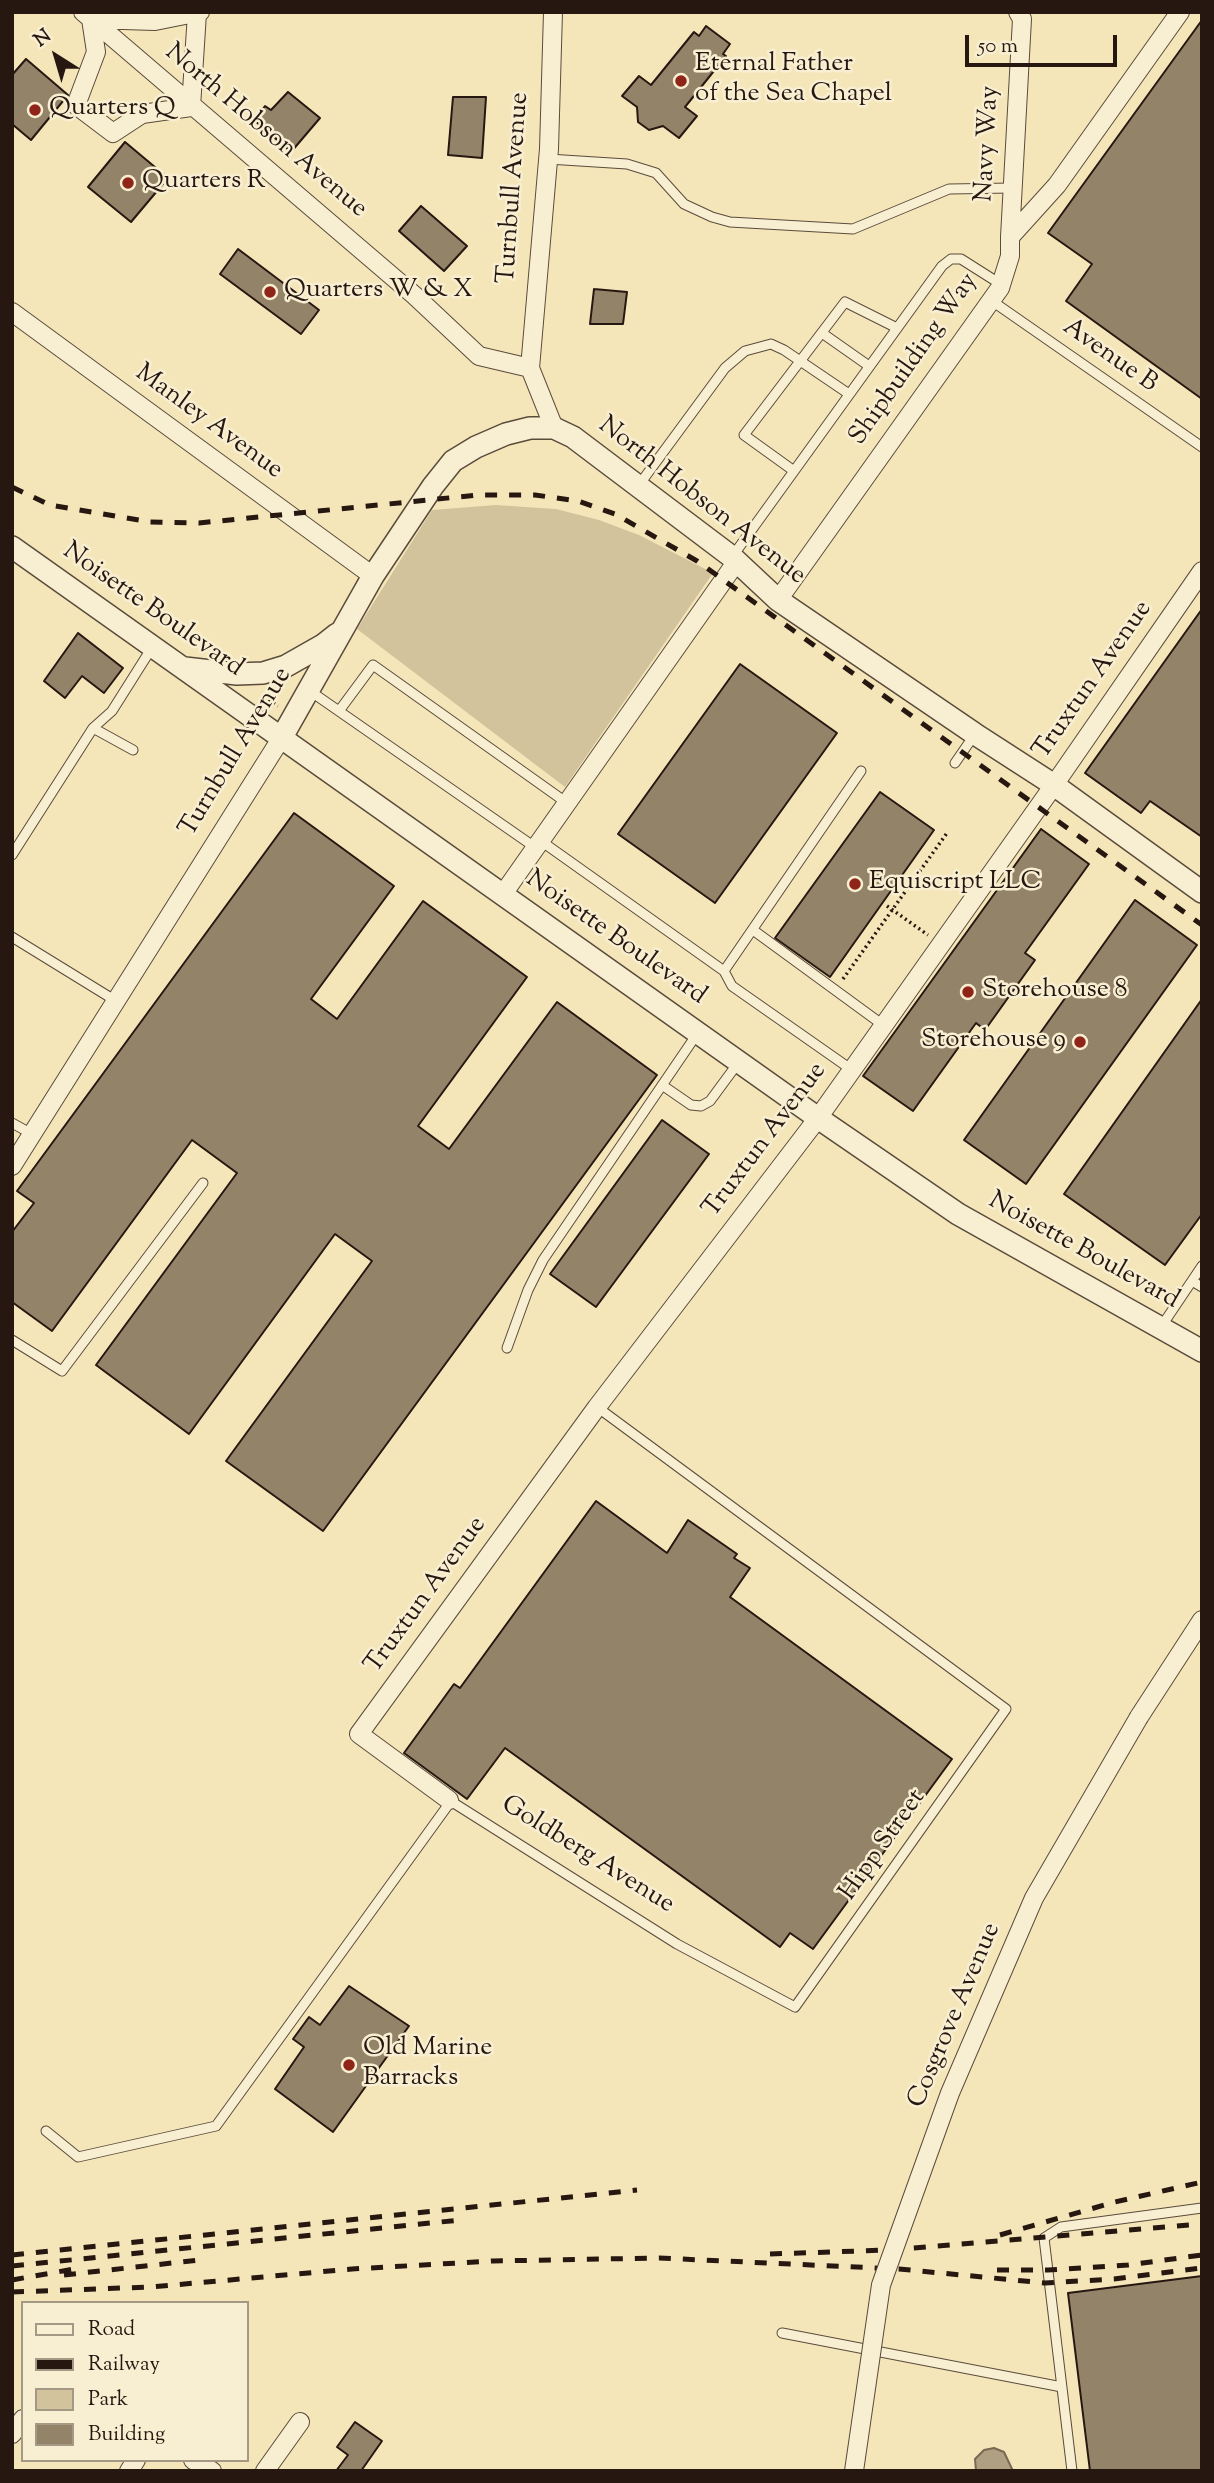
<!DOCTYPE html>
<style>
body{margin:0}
#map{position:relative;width:1214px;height:2483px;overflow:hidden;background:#f5e6ba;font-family:"Sorts Mill Goudy",serif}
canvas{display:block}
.frame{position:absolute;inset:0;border:14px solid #271711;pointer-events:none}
.legend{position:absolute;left:21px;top:2301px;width:228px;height:161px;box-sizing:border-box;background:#f8efd2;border:2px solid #a49985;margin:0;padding:9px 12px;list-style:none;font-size:21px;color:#271711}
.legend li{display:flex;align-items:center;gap:14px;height:35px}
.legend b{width:35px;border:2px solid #a49985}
.north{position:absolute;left:21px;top:21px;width:70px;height:70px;-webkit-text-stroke:5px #f8efd2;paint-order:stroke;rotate:323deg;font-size:19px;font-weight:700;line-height:28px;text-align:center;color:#271711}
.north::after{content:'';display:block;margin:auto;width:24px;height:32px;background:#271711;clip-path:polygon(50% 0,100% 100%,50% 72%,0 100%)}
.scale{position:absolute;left:965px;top:35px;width:152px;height:32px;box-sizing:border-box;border:4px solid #271711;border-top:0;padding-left:9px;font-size:21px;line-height:24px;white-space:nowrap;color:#271711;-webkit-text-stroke:5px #f8efd2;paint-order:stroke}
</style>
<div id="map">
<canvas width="1214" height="2483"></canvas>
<div class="frame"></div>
<ul class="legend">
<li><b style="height:9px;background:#f8efd2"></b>Road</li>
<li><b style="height:9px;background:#271711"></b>Railway</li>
<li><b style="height:19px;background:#d2c39d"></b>Park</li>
<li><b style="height:19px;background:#928369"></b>Building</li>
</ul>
<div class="north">N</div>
<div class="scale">50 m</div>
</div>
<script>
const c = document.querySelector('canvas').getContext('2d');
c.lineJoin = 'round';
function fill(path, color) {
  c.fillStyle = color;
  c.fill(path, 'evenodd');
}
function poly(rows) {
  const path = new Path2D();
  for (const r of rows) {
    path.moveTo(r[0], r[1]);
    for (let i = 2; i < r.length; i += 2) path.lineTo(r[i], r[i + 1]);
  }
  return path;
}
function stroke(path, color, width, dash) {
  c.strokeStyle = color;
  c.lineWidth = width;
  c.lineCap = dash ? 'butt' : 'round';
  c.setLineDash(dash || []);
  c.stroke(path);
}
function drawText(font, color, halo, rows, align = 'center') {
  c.font = font + ' "Sorts Mill Goudy",serif';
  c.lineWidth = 5;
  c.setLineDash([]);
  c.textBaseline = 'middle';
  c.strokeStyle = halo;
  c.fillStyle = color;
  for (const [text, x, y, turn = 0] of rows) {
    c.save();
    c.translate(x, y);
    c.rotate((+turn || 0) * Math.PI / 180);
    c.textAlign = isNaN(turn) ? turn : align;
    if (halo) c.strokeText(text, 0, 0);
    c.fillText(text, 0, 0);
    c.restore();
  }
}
fill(poly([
 [496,505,556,509,599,520,639,535,713,573,565,787,357,629,432,510]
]), '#d2c39d');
const water = poly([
 [994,2448,1004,2452,1013,2471,976,2471,975,2459,984,2450,994,2448]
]);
fill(water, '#afa081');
stroke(water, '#796954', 2);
const building = poly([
 [1202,20,1202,399,1066,301,1092,264,1048,233,1202,20],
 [706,26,730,44,723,54,726,56,685,107,697,116,679,138,663,126,649,130,638,122,637,107,622,96,639,76,651,85,694,32,699,36,706,26],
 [26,59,68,95,31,140,12,124,12,75,26,59],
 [288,92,320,118,291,152,254,120,265,106,271,110,288,92],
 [453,97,486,97,482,158,448,155,453,97],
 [125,142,168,178,131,222,88,187,125,142],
 [421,206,467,246,444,271,399,231,421,206],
 [238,249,319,310,301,334,220,274,238,249],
 [594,289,627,292,623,324,590,324,594,289],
 [1202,609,1202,837,1150,801,1141,813,1085,773,1202,609],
 [78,633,123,668,104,693,82,676,65,698,44,681,78,633],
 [740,664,837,733,715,903,618,834,740,664],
 [880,792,934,830,830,977,775,938,880,792],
 [294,813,394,886,311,999,337,1019,423,901,527,977,418,1126,449,1149,557,1002,657,1075,323,1531,226,1461,372,1261,335,1234,189,1434,96,1365,237,1173,192,1140,52,1331,12,1302,12,1232,34,1203,17,1191,294,813],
 [1041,829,1089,864,1025,953,1035,960,985,1030,976,1023,913,1111,863,1076,1041,829],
 [1135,900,1197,945,1026,1184,964,1140,1135,900],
 [1202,999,1202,1214,1165,1265,1064,1194,1202,999],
 [662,1120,709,1154,596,1307,550,1274,662,1120],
 [596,1501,667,1553,688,1520,737,1554,734,1558,750,1568,730,1597,952,1759,813,1949,790,1933,780,1947,505,1748,467,1799,404,1753,454,1684,460,1688,596,1501],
 [349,1986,409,2026,333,2132,275,2089,304,2047,293,2039,309,2017,320,2025,349,1986],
 [1202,2276,1202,2471,1090,2471,1068,2293,1202,2276],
 [355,2422,382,2441,361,2471,336,2471,348,2455,337,2447,355,2422]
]);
fill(building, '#928369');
stroke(building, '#271711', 2);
const service = poly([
 [548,159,627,164,656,173,684,204,712,217,730,222,853,229,949,189,1012,188],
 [992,301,1202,447],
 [822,333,869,366],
 [794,471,744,435,845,302,897,328],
 [639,485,725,368,745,351,771,344,784,350,849,394],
 [732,557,942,266,951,259,961,259,1002,285],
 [310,691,536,848],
 [339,711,373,665,567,803],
 [93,728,133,750],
 [955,763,975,734],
 [541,841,724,971],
 [12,855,93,728,112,711,153,646],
 [753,930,883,1025],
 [12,937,116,1001],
 [852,1070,732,986,724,971,861,771],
 [662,1085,691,1105,701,1106,710,1101,738,1063],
 [12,1123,32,1134],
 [1192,1281,1202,1287],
 [1161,1327,1202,1266],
 [12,1340,62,1371,203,1183],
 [507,1348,528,1290,543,1260,697,1034],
 [449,1800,677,1944,795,2007,1006,1709,597,1407],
 [46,2131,78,2157,216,2126,451,1801],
 [782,2333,1062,2387],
 [1072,2471,1044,2238,1061,2227,1202,2208]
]);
const minor = poly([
 [83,12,414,295,479,356,530,368,554,428],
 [197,13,191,107,142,114,113,133,76,105,96,52,91,19,155,21,200,12],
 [1010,237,1022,19,1018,12],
 [12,312,373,576],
 [530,368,549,149,553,12],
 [778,600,1000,288,1010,256,1010,237,1057,185,1180,12],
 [503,894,737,561],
 [12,1166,282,737],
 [1139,1717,1202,1620],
 [449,1800,359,1734,597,1407,818,1118,1054,785,1202,571],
 [12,2434,23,2419],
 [193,2460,212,2471],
 [129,2471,136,2460],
 [265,2471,300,2422]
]);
const tertiary = poly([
 [12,547,818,1118,958,1214,1202,1351],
 [185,668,237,674,263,673,286,666,323,645,337,634],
 [282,737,373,576,433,486,453,461,476,447,506,434,530,428,554,428,573,437,732,557,778,600,975,734,1054,785,1202,892]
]);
stroke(service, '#5a4b3b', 11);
stroke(minor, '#5a4b3b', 20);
stroke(tertiary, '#5a4b3b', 24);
stroke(poly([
 [266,703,268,699,278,706],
 [887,906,928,935],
 [843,979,947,833]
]), '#271711', 3.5, [2, 3.5]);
stroke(service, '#f8efd2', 9);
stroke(minor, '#f8efd2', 18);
stroke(tertiary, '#f8efd2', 21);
stroke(poly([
 [12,487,50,505,150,522,199,523,478,495,535,495,578,501,615,514,697,561,1202,925],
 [1000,2235,1115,2202,1202,2182],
 [770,2254,889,2250,1202,2224],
 [12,2255,637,2190],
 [12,2266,460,2220],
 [997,2270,1048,2270,1128,2265,1202,2255],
 [64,2275,199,2260],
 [12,2280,74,2269],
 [12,2292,151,2287,352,2269,493,2261,659,2258,899,2269,1045,2283,1114,2279,1202,2268]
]), '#271711', 5, [12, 12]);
const minorBridge = poly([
 [854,2471,881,2285,950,2093,1034,1898,1139,1717]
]);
stroke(minorBridge, '#5a4b3b', 20, []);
stroke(minorBridge, '#f8efd2', 18);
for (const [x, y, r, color] of [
 [681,81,7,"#8f2418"],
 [35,110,7,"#8f2418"],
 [128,183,7,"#8f2418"],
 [270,292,7,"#8f2418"],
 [855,884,7,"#8f2418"],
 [968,992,7,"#8f2418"],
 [1080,1042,7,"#8f2418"],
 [349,2065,7,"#8f2418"]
]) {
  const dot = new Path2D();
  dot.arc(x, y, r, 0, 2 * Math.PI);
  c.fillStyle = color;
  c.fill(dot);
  stroke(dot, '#f8efd2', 2.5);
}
drawText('26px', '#271711', '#f8efd2', [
 ["Eternal Father",695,66],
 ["of the Sea Chapel",695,96],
 ["Quarters Q",49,110],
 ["Quarters R",142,183],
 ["Quarters W & X",284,292],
 ["Equiscript LLC",869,884],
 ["Storehouse 8",982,992],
 ["Storehouse 9",1066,1042,"right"],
 ["Old Marine",363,2050],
 ["Barracks",363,2080]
], 'left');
drawText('26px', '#271711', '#f8efd2', [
 ["North Hobson Avenue",265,132,40],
 ["Navy Way",989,144,-87],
 ["Turnbull Avenue",515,188,-86],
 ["Avenue B",1109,357,35],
 ["Shipbuilding Way",915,360,-55],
 ["Manley Avenue",208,423,36],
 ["North Hobson Avenue",701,502,38],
 ["Noisette Boulevard",152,611,35],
 ["Truxtun Avenue",1094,681,-55],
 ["Turnbull Avenue",237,753,-59],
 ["Noisette Boulevard",615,939,35],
 ["Truxtun Avenue",766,1141,-53],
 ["Noisette Boulevard",1083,1252,29],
 ["Truxtun Avenue",427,1596,-54],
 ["Hipp Street",884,1846,-55],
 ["Goldberg Avenue",587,1856,32],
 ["Cosgrove Avenue",956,2016,-67]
]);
</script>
